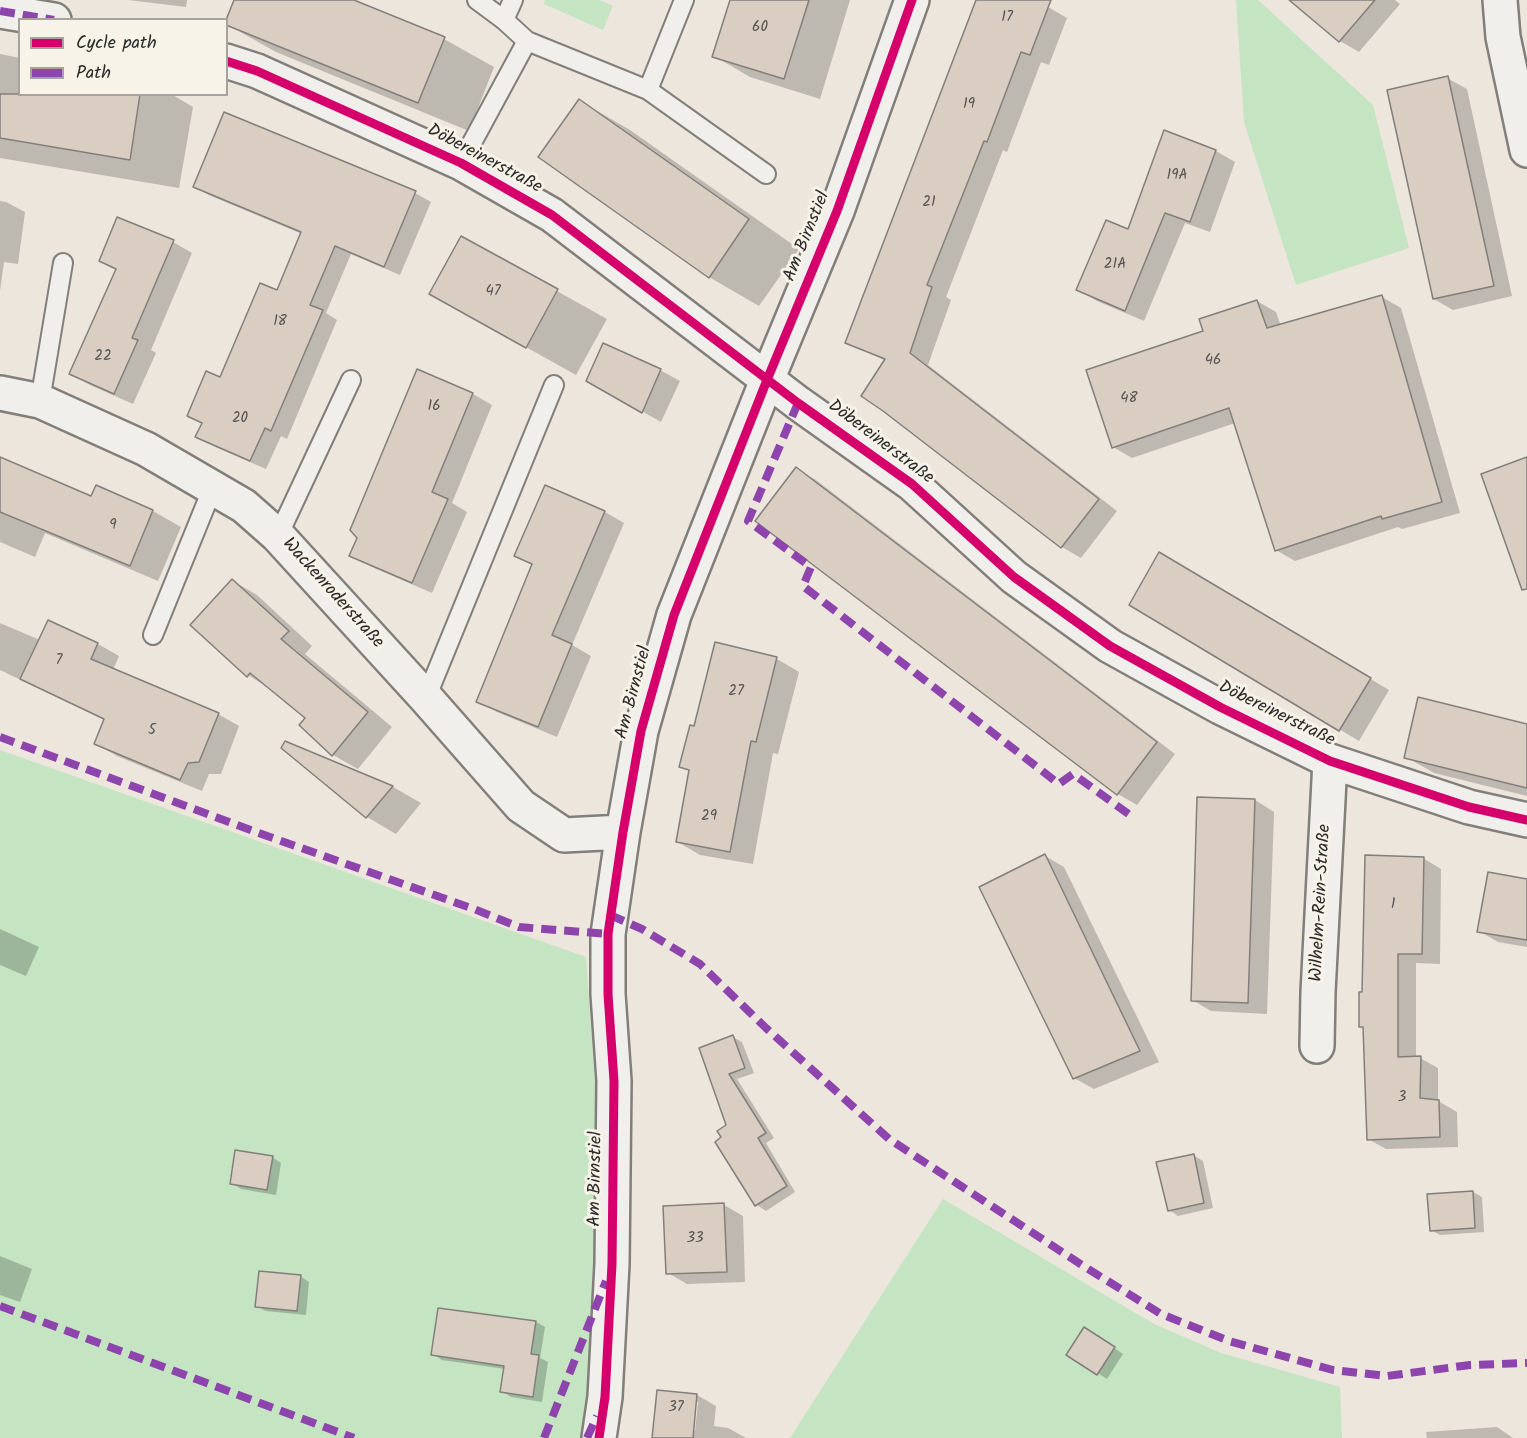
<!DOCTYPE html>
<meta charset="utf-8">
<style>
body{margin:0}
#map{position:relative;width:1527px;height:1438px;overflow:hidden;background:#ede6dd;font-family:Kalam,sans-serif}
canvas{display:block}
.legend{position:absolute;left:18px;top:18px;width:210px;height:78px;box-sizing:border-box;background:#f7f3e8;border:2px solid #a5a39c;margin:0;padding:8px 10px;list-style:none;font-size:18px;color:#2b2b2b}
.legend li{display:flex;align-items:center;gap:12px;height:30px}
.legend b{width:30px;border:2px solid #a5a39c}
</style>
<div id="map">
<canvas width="1527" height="1438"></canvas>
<ul class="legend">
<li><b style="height:8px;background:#d6006c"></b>Cycle path</li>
<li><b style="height:8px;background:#8e44ad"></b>Path</li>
</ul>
</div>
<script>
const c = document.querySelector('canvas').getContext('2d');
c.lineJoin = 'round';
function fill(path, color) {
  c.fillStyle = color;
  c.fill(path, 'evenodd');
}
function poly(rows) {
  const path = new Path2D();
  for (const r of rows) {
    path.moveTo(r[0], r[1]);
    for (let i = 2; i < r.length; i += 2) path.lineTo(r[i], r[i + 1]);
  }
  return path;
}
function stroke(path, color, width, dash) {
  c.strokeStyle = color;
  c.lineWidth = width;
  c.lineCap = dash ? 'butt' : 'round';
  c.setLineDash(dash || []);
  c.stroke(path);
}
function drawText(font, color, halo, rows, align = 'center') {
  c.font = font + ' Kalam,sans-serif';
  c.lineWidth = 6;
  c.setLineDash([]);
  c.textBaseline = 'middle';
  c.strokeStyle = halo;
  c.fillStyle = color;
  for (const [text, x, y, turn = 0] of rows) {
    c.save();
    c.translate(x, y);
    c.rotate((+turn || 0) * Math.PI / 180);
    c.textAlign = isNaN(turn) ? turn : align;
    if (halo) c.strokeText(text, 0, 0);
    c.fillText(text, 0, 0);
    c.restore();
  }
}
fill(poly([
 [545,0,600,0,613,6,603,30,544,4],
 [1236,0,1258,0,1373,105,1409,248,1296,285,1244,122],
 [0,750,586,957,598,1127,601,1325,588,1438,0,1438],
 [943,1199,1154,1324,1221,1353,1340,1387,1342,1438,790,1438]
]), '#c4e4c2');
fill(poly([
 [128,0,187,0,186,7],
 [235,0,350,0,444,39,494,67,469,131,276,52,226,24],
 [731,0,850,0,820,99,750,77,714,56],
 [978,0,1031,0,1048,7,1067,18,1049,65,1041,62,1007,152,1003,150,946,297,951,300,928,365,1117,511,1081,558,1062,547,886,361,847,342],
 [1292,0,1395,0,1400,4,1359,52,1340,41],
 [0,54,20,58,20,94,171,94,193,107,179,188,0,158],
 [1447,78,1467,89,1512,296,1453,310,1434,299],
 [580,101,630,130,799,249,759,306,709,277],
 [1164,132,1216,151,1235,162,1210,232,1185,223,1144,321,1097,301,1078,290,1129,231],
 [195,187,415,193,431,202,400,275,351,254,326,313,337,320,287,439,281,436,266,469,213,446,197,437,221,379,277,292,302,234,211,196],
 [0,201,6,202,25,212,18,264,4,262,0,291],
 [462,238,607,319,576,375,481,322],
 [173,242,192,253,151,350,156,353,133,404,90,385,71,374,117,270,100,261],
 [1382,297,1401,308,1460,513,1402,529,1398,527,1295,561,1276,550,1235,423,1132,458,1113,447,1205,332,1257,301,1276,312,1281,326],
 [660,370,680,381,661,422,588,381],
 [418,371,473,394,492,405,452,503,467,512,432,593,370,566,351,555],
 [0,459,92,498,97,487,153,511,181,527,158,581,45,533,35,557,0,542],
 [797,469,816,480,1175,754,1137,805,1118,794,757,521],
 [546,487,605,512,624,523,572,645,591,656,557,737,497,712,478,701,533,565,516,555],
 [1160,554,1389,690,1359,741,1131,604],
 [233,581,257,595,312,646,305,654,392,727,358,769,333,755,307,718,272,690,248,675],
 [49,622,98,644,119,656,113,670,218,714,239,726,221,774,209,774,202,791,117,756,96,744,105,720,0,670,0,623,40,640],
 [717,643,777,659,799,672,778,754,773,753,753,864,700,855,678,842,690,771,681,766,695,728],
 [1527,725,1527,796,1434,773,1406,757],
 [286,742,393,787,421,803,396,834,367,817,283,747],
 [1199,799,1255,800,1274,812,1267,1014,1211,1011,1192,1000],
 [1045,856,1064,867,1159,1062,1094,1089,1074,1078],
 [1423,858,1441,869,1440,964,1416,963,1416,1058,1420,1058,1438,1068,1438,1101,1457,1112,1458,1147,1386,1149,1368,1139,1365,1029,1360,1026,1364,993],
 [1527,880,1527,947,1498,942,1479,931],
 [0,929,39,947,26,976,0,965],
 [733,1037,742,1042,754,1073,737,1079,774,1138,766,1143,795,1192,766,1211,757,1205,717,1143,723,1138,728,1126,701,1048],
 [1193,1155,1203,1161,1213,1208,1178,1216,1169,1210],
 [272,1157,281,1163,276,1195,241,1189,232,1183],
 [1473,1192,1482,1197,1484,1232,1440,1235,1431,1230],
 [724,1205,743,1216,745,1282,687,1284,668,1273],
 [0,1256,32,1269,20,1302,0,1295],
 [300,1276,309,1282,306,1315,266,1311,256,1306],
 [536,1322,545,1327,540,1358,548,1362,542,1402,511,1397,502,1391,505,1369,442,1360,433,1354],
 [1094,1334,1123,1354,1107,1379,1068,1354],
 [697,1395,716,1406,714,1426,728,1428,746,1438,654,1438],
 [695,1402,698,1402,695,1431,692,1430],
 [1497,1427,1513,1438,1427,1438,1426,1432]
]), '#0003');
const building = poly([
 [234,0,354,0,445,37,418,103,226,25,226,20,234,0],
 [730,0,809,0,784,79,712,57,730,0],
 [976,0,1051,0,1030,55,1021,52,987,142,984,141,927,285,932,287,910,353,1099,499,1061,548,883,411,861,396,885,359,845,343,976,0],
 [1289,0,1375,0,1339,42,1289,0],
 [1448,76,1494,286,1433,299,1387,90,1448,76],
 [0,94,140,94,130,160,0,138,0,94],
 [579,99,749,219,709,278,538,157,579,99],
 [224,112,416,191,384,267,335,246,310,305,323,310,271,431,265,428,250,461,195,437,202,423,187,416,206,371,220,377,260,283,277,290,301,232,193,187,224,112],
 [1164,130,1216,150,1190,222,1165,213,1125,311,1076,290,1106,220,1128,229,1164,130],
 [117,217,174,240,132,338,138,340,114,394,69,374,116,269,99,261,117,217],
 [461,236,558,289,526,348,429,294,461,236],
 [1382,295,1442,502,1382,519,1381,516,1275,551,1229,408,1112,448,1086,370,1203,331,1199,319,1257,300,1267,328,1382,295],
 [603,343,661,369,642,413,586,381,603,343],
 [417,369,473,393,432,492,448,499,412,583,349,556,357,538,350,530,417,369],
 [0,457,91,496,96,485,153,510,130,566,0,512,0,457],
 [1527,457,1527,589,1522,590,1481,474,1527,457],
 [796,467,1157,742,1117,795,755,521,796,467],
 [545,485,605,511,552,635,572,644,538,727,476,702,532,564,514,556,545,485],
 [1159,552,1371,678,1339,731,1129,605,1159,552],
 [232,579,289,631,281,639,368,712,332,756,299,725,305,718,250,673,247,677,190,625,232,579],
 [48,620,98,643,91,659,219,713,199,762,188,763,180,780,94,744,104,719,20,679,48,620],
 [715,642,777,657,756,742,751,741,730,852,676,842,689,770,679,767,690,725,694,726,715,642],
 [1418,697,1527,724,1527,788,1404,758,1418,697],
 [285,741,393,786,366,818,281,748,285,741],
 [1197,797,1255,799,1248,1003,1191,1001,1197,797],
 [1045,854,1140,1051,1073,1079,979,887,1045,854],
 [1365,855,1424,857,1422,954,1398,954,1398,1057,1421,1056,1420,1098,1439,1100,1440,1137,1367,1140,1363,1027,1359,1027,1359,992,1362,992,1365,855],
 [1488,872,1527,879,1527,940,1477,932,1488,872],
 [733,1035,745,1068,729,1074,766,1133,758,1138,787,1186,755,1206,715,1142,721,1137,717,1131,726,1125,699,1048,733,1035],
 [235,1150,273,1156,267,1190,230,1184,235,1150],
 [1194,1154,1204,1203,1168,1211,1156,1162,1194,1154],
 [1473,1191,1475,1228,1430,1231,1427,1194,1473,1191],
 [724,1203,727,1272,666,1274,663,1206,724,1203],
 [259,1271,301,1275,297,1311,255,1307,259,1271],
 [438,1308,536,1321,531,1354,539,1355,533,1397,500,1392,504,1366,431,1355,438,1308],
 [1084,1327,1115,1347,1097,1375,1066,1355,1084,1327],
 [657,1390,697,1394,693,1438,652,1438,657,1390]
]);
fill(building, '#dacec3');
stroke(building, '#827f7b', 1.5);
const lane = poly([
 [477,0,504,20,527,41,648,90,766,174],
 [504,20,513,0],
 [648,90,684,0],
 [461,163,527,41],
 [40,401,63,263],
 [278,536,351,380],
 [153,635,213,487],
 [426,698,554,385]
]);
const street = poly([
 [1500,0,1503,37,1527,150],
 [0,11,54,20],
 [226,61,257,71,461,163,552,215,798,403,912,484,1014,577,1110,646,1220,707,1330,761,1469,807,1527,820],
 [0,393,40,401,146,449,244,506,278,536,426,698,521,806,564,835,623,832],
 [1317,1046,1318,992,1330,761],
 [599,1438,605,1397,612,1264,614,1081,608,994,608,934,623,832,641,731,674,615,767,380,837,211,912,0]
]);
stroke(lane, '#827f7b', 22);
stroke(street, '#827f7b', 38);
stroke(lane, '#f1efeb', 18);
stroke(street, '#f1efeb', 33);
stroke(poly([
 [0,11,54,20],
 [798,403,748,521,811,567,803,586,1059,784,1073,774,1130,815],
 [0,737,253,831,474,909,519,927,608,934],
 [610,915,642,929,700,964,766,1028,889,1139,1085,1267,1161,1314,1229,1341,1333,1370,1387,1376,1470,1365,1527,1363],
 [0,1306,354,1438],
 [544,1438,606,1281],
 [587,1438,597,1416]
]), '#8e44ad', 8, [15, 8]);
stroke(poly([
 [226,61,257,71,461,163,552,215,798,403,912,484,1014,577,1110,646,1220,707,1330,761,1469,807,1527,820],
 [599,1438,605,1397,612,1264,614,1081,608,994,608,934,623,832,641,731,674,615,767,380,837,211,912,0]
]), '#d6006c', 9);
drawText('15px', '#575451', null, [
 ["17",1007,18],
 ["60",760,28],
 ["19",969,105],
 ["19A",1177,176],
 ["21",929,203],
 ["21A",1115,265],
 ["47",493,292],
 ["18",280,322],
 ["22",103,357],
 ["46",1213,361],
 ["48",1129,399],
 ["16",434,407],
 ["20",240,419],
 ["9",113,526],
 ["7",59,661],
 ["27",736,692],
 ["5",152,731],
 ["29",709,817],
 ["1",1393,905],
 ["3",1402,1098],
 ["33",695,1239],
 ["37",676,1408]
]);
drawText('18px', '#2b2b2b', '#f7f3e8', [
 ["Döbereinerstraße",484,160,28],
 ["Am Birnstiel",808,237,-68],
 ["Döbereinerstraße",880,443,37],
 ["Wackenroderstraße",332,594,48],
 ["Am Birnstiel",635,693,-75],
 ["Döbereinerstraße",1276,715,26],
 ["Wilhelm-Rein-Straße",1322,903,-87],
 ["Am Birnstiel",597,1179,-89]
]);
</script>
